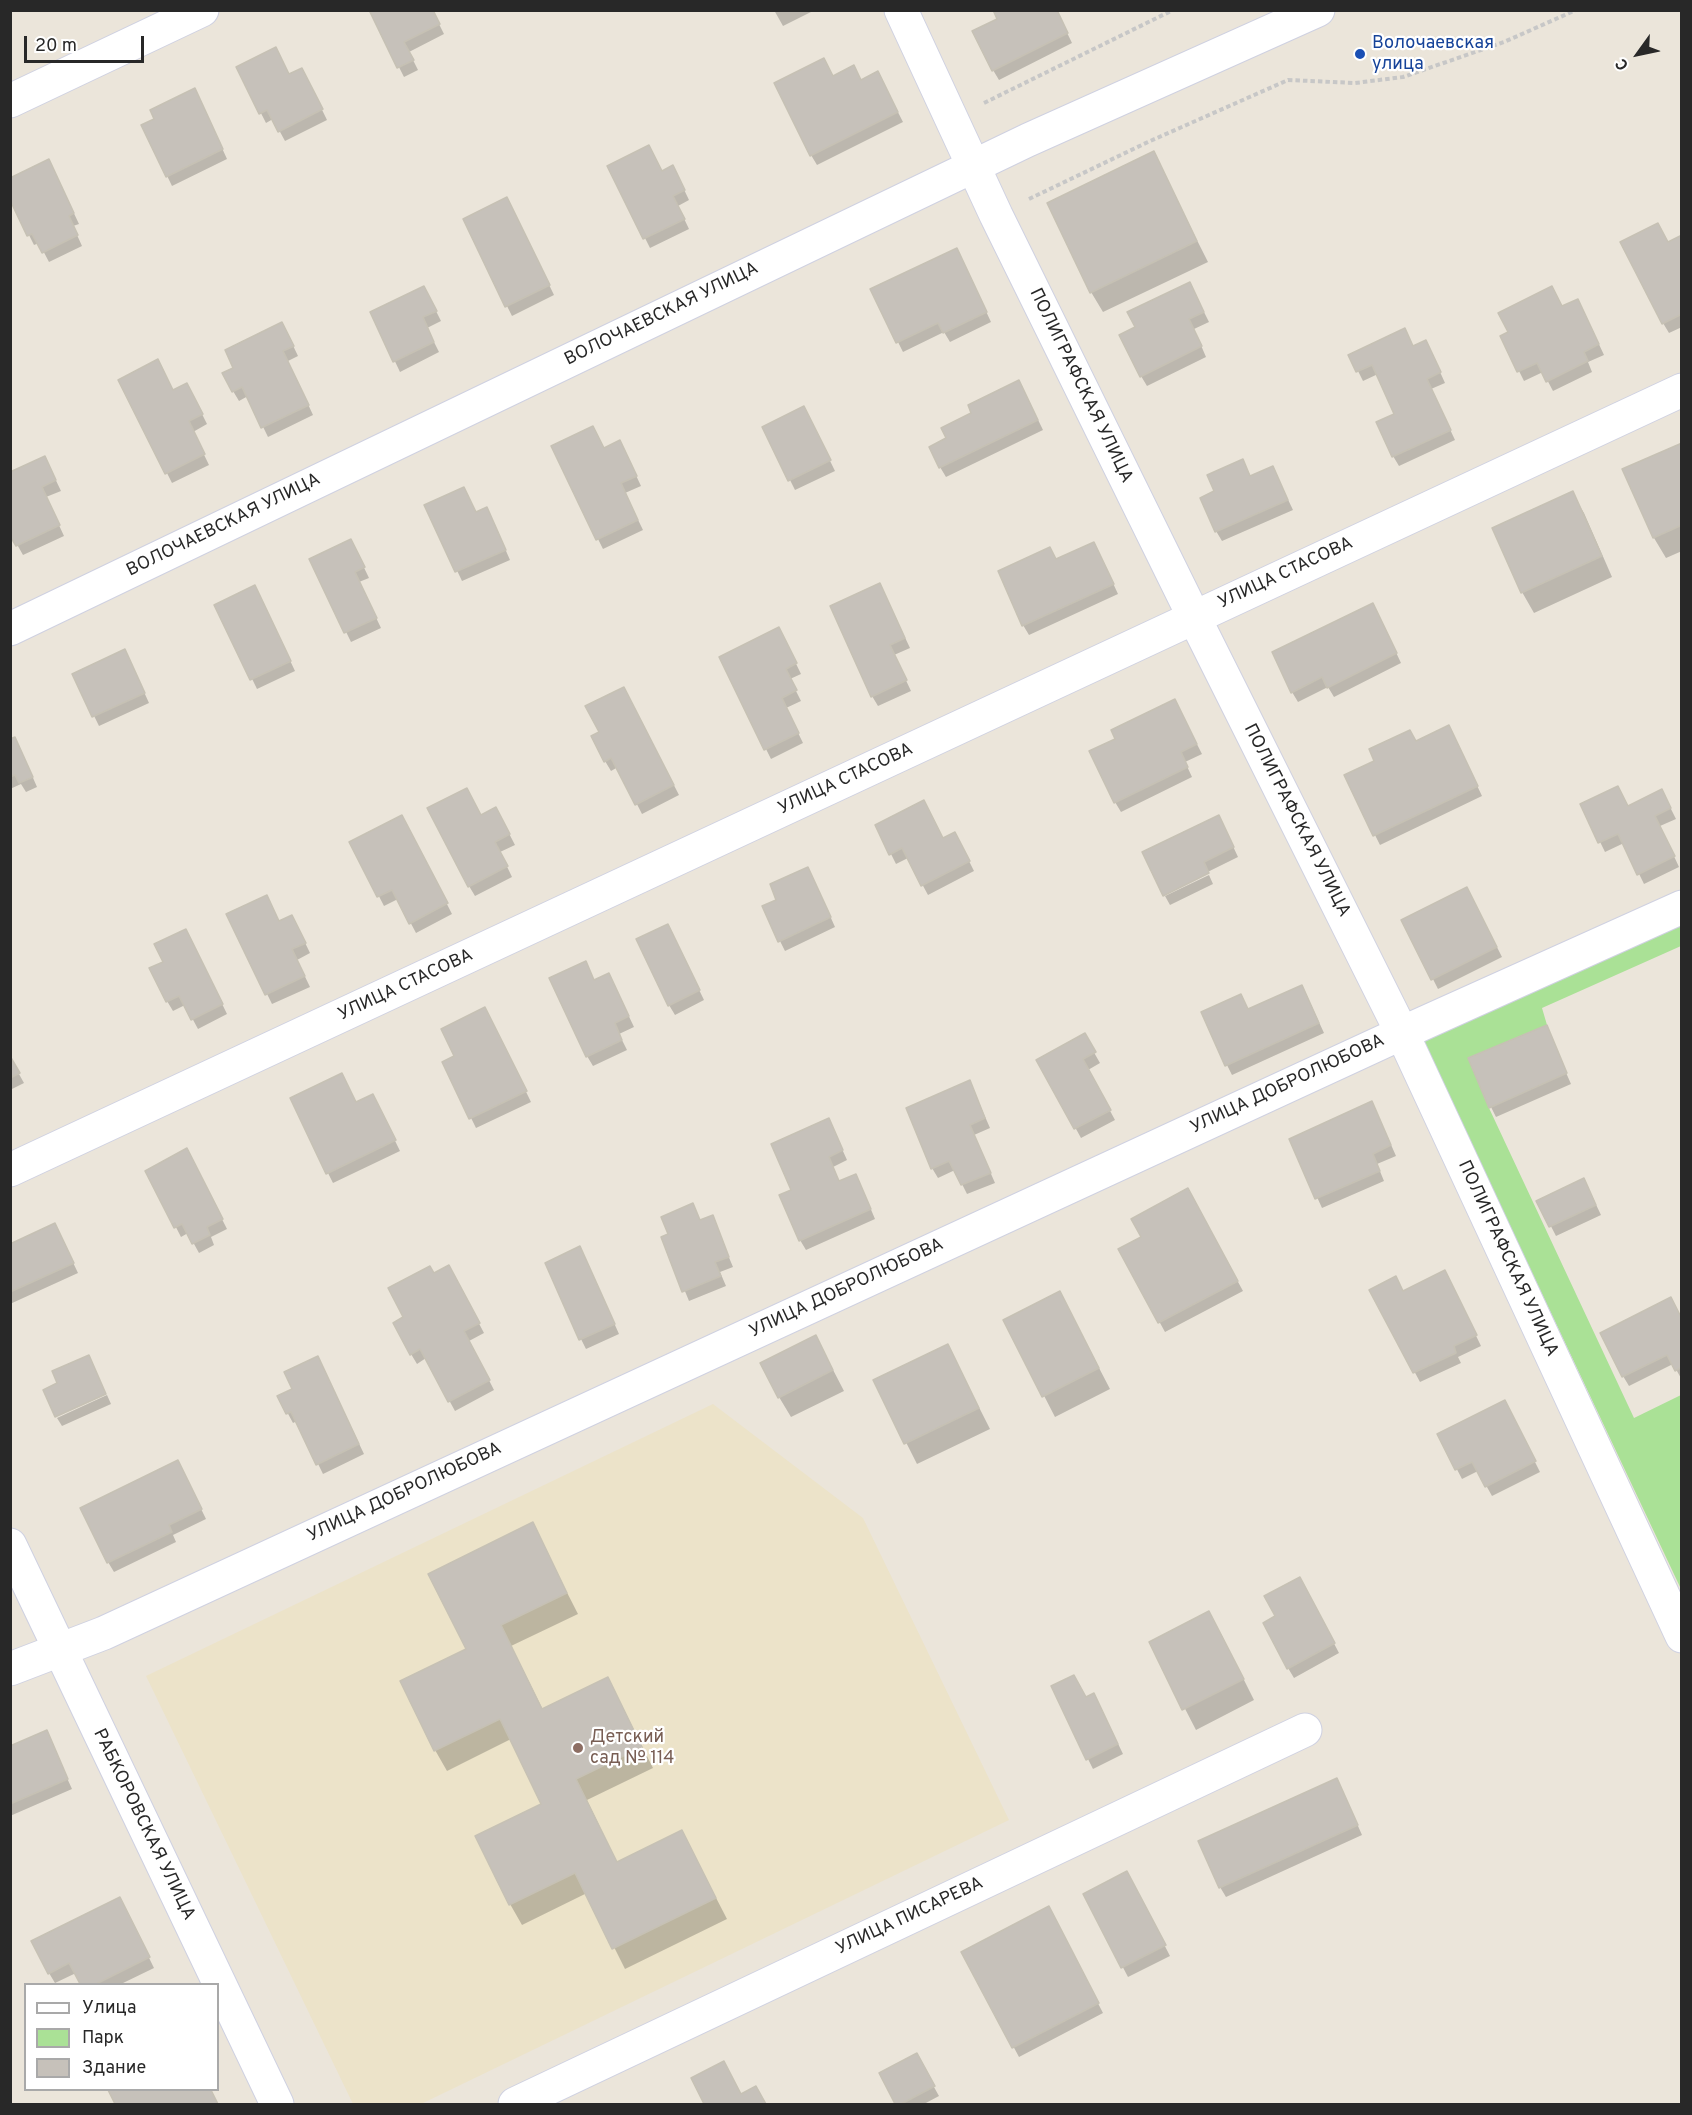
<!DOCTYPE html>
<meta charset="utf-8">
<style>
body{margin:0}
#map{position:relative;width:1692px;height:2115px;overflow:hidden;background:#ebe5da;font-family:Overpass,sans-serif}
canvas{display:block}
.frame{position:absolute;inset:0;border:12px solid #282828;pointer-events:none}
.legend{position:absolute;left:24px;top:1983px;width:195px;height:108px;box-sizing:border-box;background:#fff;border:2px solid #a9a9a9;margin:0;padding:8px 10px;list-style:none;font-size:18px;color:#282828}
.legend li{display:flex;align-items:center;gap:12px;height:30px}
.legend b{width:30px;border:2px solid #a9a9a9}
.north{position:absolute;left:1608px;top:24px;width:60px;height:60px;-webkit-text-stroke:4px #fff;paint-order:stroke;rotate:237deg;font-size:16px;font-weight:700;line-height:24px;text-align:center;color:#282828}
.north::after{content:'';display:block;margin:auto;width:21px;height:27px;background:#282828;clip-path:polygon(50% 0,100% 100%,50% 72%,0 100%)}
.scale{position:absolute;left:24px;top:36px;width:120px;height:27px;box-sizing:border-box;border:3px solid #282828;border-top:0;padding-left:8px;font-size:18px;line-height:21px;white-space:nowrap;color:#282828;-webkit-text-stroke:4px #fff;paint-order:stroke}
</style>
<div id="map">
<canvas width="1692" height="2115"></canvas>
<div class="frame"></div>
<ul class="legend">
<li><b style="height:8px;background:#fff"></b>Улица</li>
<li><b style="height:16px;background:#aae196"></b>Парк</li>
<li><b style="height:16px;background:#c6c1ba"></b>Здание</li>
</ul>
<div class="north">С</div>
<div class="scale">20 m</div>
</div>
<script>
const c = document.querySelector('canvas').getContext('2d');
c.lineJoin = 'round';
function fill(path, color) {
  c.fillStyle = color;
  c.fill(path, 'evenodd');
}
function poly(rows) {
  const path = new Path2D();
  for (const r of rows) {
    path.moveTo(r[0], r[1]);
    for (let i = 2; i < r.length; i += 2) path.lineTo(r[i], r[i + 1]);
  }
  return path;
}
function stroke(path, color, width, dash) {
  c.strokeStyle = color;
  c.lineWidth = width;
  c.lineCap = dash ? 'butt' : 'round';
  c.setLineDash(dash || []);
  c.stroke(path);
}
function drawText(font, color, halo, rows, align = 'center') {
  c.font = font + ' Overpass,sans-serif';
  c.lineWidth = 4.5;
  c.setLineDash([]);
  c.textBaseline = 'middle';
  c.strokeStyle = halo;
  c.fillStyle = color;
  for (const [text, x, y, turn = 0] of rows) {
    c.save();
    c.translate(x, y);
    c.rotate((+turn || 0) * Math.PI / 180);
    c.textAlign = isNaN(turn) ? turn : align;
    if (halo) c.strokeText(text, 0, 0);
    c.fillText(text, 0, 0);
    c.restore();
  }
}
fill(poly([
 [713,1404,863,1518,1009,1820,421,2104,353,2104,146,1676]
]), '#ece3c9');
fill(poly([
 [1681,923,1681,946,1542,1008,1547,1025,1468,1058,1489,1108,1634,1418,1681,1395,1681,1589,1423,1041]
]), '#aae196');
fill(poly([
 [370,10,432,10,444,34,409,52,418,70,404,77],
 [774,10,815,10,783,26],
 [1056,10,1072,43,999,80,993,70],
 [238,68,307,79,327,120,285,141,273,119,266,123],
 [833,77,883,83,903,122,817,165,811,155],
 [200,100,227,159,172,186,143,126],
 [1153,153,1208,262,1103,312,1091,292],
 [609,166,662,172,678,177,689,200,678,206,689,229,650,248],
 [54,171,79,224,73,226,82,246,49,262,39,243,34,245,10,197],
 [512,208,554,295,512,316,507,306],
 [1682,242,1682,327,1669,333,1663,323,1668,244],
 [962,260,991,322,950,342,944,332,903,352,898,342],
 [1195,294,1209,322,1194,329,1206,357,1147,386,1141,376],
 [429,297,441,321,427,328,439,352,400,372,372,313],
 [1562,308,1583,310,1604,355,1588,362,1592,372,1553,391,1543,372,1524,381,1502,337],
 [287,333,298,356,288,361,313,415,268,437,248,396,239,401,233,391],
 [1413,348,1431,352,1445,383,1431,389,1455,440,1399,466,1393,456,1396,414,1378,374,1363,381,1350,355],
 [120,380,192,394,207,424,193,432,209,465,172,483],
 [1024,391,1043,430,946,477,940,467,948,439,973,414],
 [809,418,835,471,795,490,764,428],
 [1682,446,1682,551,1666,558,1654,538,1624,470],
 [604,450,625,452,641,486,625,493,643,530,603,549,598,539],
 [50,468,61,491,46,497,64,536,23,555,10,532],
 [1273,468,1293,510,1222,541,1216,531,1248,471,1251,477],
 [1572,493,1584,513,1612,577,1534,613,1522,592],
 [426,505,476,514,492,519,510,560,462,581],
 [356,551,369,578,359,582,381,628,351,642,311,560],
 [1099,553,1118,594,1029,635,1023,625],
 [885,595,910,648,894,655,911,691,878,706,872,696],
 [260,597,295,671,257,689,216,605],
 [1378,614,1401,663,1334,697,1328,687,1298,702,1292,692],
 [784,639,801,674,790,679,801,701,786,708,803,743,771,759,766,749],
 [130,661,149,703,99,726,74,675],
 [629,698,679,795,642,814,618,767,611,771,605,761,601,733],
 [1180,711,1202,754,1185,762,1192,777,1121,812,1115,802,1117,739],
 [1454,737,1482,796,1380,845,1375,835],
 [10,740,20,748,37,787,26,792,21,784,10,789],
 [1667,801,1676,819,1660,826,1679,867,1644,884,1624,843,1605,852,1582,805,1628,808],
 [481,817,501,818,515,845,500,852,512,877,475,896,469,886],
 [407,826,452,914,416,933,398,899,384,906,351,842],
 [877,826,960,843,974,871,928,895,908,858,896,864],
 [1224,827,1238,857,1163,894],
 [1209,875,1213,884,1170,905,1165,896],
 [813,878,835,927,785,951,780,941,778,900],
 [1472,898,1502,957,1438,989,1403,920],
 [228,915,297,926,310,953,297,960,310,987,272,1004],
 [673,936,704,1000,675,1015,669,1005],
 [191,940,227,1014,198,1029,185,1005,173,1011,167,1001,165,962],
 [585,963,595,981,614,985,634,1027,619,1034,627,1050,593,1066,587,1056],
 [1307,996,1324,1033,1232,1075,1227,1065,1248,1011],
 [490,1018,531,1102,476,1128,444,1063,456,1057],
 [1546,1027,1571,1084,1496,1117,1491,1107],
 [1084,1035,1100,1063,1088,1070,1115,1120,1081,1138,1038,1060],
 [10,1058,24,1083,10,1090],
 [970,1082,990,1128,974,1135,995,1183,967,1194,955,1170,938,1178,932,1168],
 [356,1104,378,1106,400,1151,333,1183,328,1173],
 [1377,1113,1396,1156,1377,1164,1384,1181,1322,1208,1291,1140],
 [829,1120,847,1160,833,1167,840,1183,861,1186,875,1219,806,1250,800,1240,793,1191],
 [192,1160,227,1229,211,1237,214,1245,199,1253,188,1233,181,1237,147,1171],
 [1589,1190,1601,1215,1556,1236,1538,1201],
 [1193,1200,1243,1291,1165,1332,1120,1250,1143,1237],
 [712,1217,733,1267,720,1272,726,1286,689,1301,663,1238],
 [60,1235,78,1273,10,1304,10,1246],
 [585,1258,619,1334,586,1349,581,1339],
 [454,1276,484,1333,469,1341,494,1390,455,1411,426,1358,417,1364,411,1354,405,1318],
 [1450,1282,1481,1346,1458,1357,1461,1363,1420,1382,1371,1291,1403,1292],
 [1060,1293,1110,1389,1055,1417,1005,1320],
 [1682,1321,1682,1380,1673,1364,1629,1386,1623,1376],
 [816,1337,844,1391,791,1417,779,1397],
 [948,1346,990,1429,917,1464,875,1381],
 [323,1368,364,1454,323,1474,297,1421,293,1423,279,1397,294,1390],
 [107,1395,111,1404,62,1426,57,1418],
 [1510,1412,1540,1472,1492,1496,1478,1471,1462,1479,1439,1435],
 [183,1472,206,1519,173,1535,176,1542,114,1572,108,1562],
 [532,1524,578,1614,511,1646,543,1710,608,1679,653,1768,587,1800,617,1863,682,1832,727,1919,625,1969,587,1893,522,1925,510,1904,477,1836,543,1805,511,1739,447,1771,435,1750,468,1650],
 [1305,1588,1339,1653,1294,1678,1288,1668,1277,1617],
 [1221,1634,1254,1700,1196,1730,1151,1643],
 [1085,1699,1099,1704,1123,1754,1093,1769,1088,1759],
 [46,1732,72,1789,10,1816,10,1748],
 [1342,1790,1362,1835,1226,1897,1220,1887],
 [1132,1882,1170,1956,1128,1977,1085,1895],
 [125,1909,154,1968,121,1984,81,1984,76,1973,55,1983,49,1973],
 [1054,1918,1103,2013,1019,2057,963,1953],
 [916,2055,939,2096,924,2104,897,2104,881,2074],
 [693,2078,741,2095,756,2088,765,2104,706,2104],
 [113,2090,210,2090,217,2104,117,2104,110,2091]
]), '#0003');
const building = poly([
 [369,10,433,10,440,24,404,42,414,60,397,68,369,10],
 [993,10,1057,10,1068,33,992,71,972,31,997,19,993,10],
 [276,47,289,74,302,68,323,109,278,132,267,110,259,114,236,67,276,47],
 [824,58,833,76,854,65,861,80,878,71,898,112,810,156,774,83,824,58],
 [195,88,223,149,166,177,141,125,154,119,150,110,195,88],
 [649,145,662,171,673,165,685,190,673,196,685,219,643,239,607,166,649,145],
 [1154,151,1197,241,1090,293,1047,203,1154,151],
 [49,159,74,213,69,216,78,235,42,253,32,234,27,236,10,200,10,178,49,159],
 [507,197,550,285,505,307,463,219,507,197],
 [1658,223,1668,242,1680,236,1682,240,1682,314,1662,324,1620,242,1658,223],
 [957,248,987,312,943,333,938,323,896,343,870,289,957,248],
 [1190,282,1204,312,1189,319,1202,346,1140,377,1119,335,1135,327,1127,312,1190,282],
 [424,286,437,311,423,317,434,342,393,362,370,312,424,286],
 [1552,286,1562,306,1578,299,1599,344,1584,352,1588,361,1546,382,1537,363,1517,372,1500,336,1508,332,1498,313,1552,286],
 [282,322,294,346,283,351,309,405,261,428,242,387,232,392,222,373,233,368,225,350,282,322],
 [1405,328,1413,346,1426,340,1441,372,1427,379,1451,430,1392,457,1376,422,1394,414,1372,365,1356,372,1348,355,1405,328],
 [158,359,173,390,187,383,203,414,189,421,205,454,165,474,118,380,158,359],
 [1019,380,1038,420,939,468,929,447,946,438,941,428,971,413,968,405,1019,380],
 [804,406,831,460,788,481,762,427,804,406],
 [593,426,604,448,620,440,637,476,621,483,638,520,596,540,551,446,593,426],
 [1682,443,1682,525,1653,538,1622,469,1682,443],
 [45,456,56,480,42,487,60,525,16,546,10,536,10,472,45,456],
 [1243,459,1250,476,1273,466,1288,500,1215,532,1200,498,1214,491,1207,475,1243,459],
 [464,487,476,512,487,507,506,550,455,572,424,505,464,487],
 [1573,491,1602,556,1521,593,1492,528,1573,491],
 [351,539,365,567,355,572,377,618,344,633,309,559,351,539],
 [1094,542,1114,584,1022,626,998,571,1050,547,1056,559,1094,542],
 [880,583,905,638,890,645,907,680,871,697,830,606,880,583],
 [255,585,291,661,250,680,214,605,255,585],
 [1373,603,1397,653,1327,688,1322,677,1291,693,1272,652,1373,603],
 [779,627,797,663,786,669,797,690,782,698,799,733,764,750,719,657,779,627],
 [125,649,145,693,92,717,72,674,125,649],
 [624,687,674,785,635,805,611,758,604,762,591,736,599,732,585,706,624,687],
 [1175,699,1197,744,1181,752,1188,767,1114,803,1089,751,1115,739,1111,730,1175,699],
 [1449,725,1478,786,1373,836,1344,775,1374,761,1369,749,1410,730,1416,741,1449,725],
 [15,737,33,777,19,783,15,775,10,777,10,739,15,737],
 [1618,786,1628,806,1662,789,1671,808,1655,816,1675,856,1637,875,1618,834,1598,843,1580,804,1618,786],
 [467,788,481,815,496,807,510,834,495,842,508,866,468,887,427,808,467,788],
 [924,800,943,838,955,832,970,861,921,886,902,848,889,855,875,825,924,800],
 [402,815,448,903,409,924,392,890,377,897,349,842,402,815],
 [1219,815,1234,847,1204,862,1209,873,1163,896,1142,852,1219,815],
 [808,867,831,917,778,942,762,906,776,900,770,884,808,867],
 [1467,887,1497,947,1431,980,1401,920,1467,887],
 [267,895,279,921,292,915,306,943,292,949,305,976,265,995,226,914,267,895],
 [668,924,700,990,668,1006,636,939,668,924],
 [186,929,223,1004,191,1020,179,996,166,1002,149,968,163,962,154,944,186,929],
 [586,961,594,980,609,973,629,1016,615,1023,622,1040,586,1057,549,978,586,961],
 [1302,985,1319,1023,1225,1066,1201,1012,1241,994,1248,1009,1302,985],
 [485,1007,527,1091,469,1119,442,1062,454,1056,441,1029,485,1007],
 [1547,1025,1567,1073,1489,1108,1468,1058,1547,1025],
 [1085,1033,1096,1052,1083,1059,1111,1110,1074,1129,1036,1060,1085,1033],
 [10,1056,20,1073,10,1078,10,1056],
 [342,1073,356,1102,373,1094,396,1140,326,1174,290,1098,342,1073],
 [970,1080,985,1118,970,1125,991,1173,961,1185,949,1161,931,1169,906,1108,970,1080],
 [1372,1101,1391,1145,1373,1154,1380,1171,1315,1199,1289,1139,1372,1101],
 [829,1118,843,1150,829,1157,839,1181,856,1174,871,1209,799,1241,779,1195,791,1190,771,1144,829,1118],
 [187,1148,223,1219,207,1227,210,1235,192,1244,182,1224,174,1228,145,1171,187,1148],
 [1584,1178,1596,1205,1549,1227,1536,1201,1584,1178],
 [1188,1188,1238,1281,1158,1323,1118,1249,1141,1237,1131,1219,1188,1188],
 [693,1203,700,1220,713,1215,729,1257,715,1262,721,1276,682,1292,661,1237,668,1234,661,1217,693,1203],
 [55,1223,74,1263,10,1292,10,1244,55,1223],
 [580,1246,615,1324,579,1340,545,1263,580,1246],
 [449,1265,480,1323,464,1331,490,1380,448,1402,420,1349,410,1355,393,1323,403,1317,388,1288,430,1266,434,1273,449,1265],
 [1445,1270,1477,1335,1454,1346,1456,1353,1413,1373,1369,1290,1396,1276,1403,1291,1445,1270],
 [1060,1291,1099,1368,1042,1397,1003,1320,1060,1291],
 [1671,1297,1682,1319,1682,1367,1675,1371,1667,1355,1622,1377,1600,1333,1671,1297],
 [816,1335,833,1370,778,1398,760,1363,816,1335],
 [948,1344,979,1408,904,1444,873,1380,948,1344],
 [89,1355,106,1394,55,1417,43,1390,57,1383,52,1371,89,1355],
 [318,1356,359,1444,316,1465,291,1412,286,1414,277,1396,292,1389,284,1372,318,1356],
 [1505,1400,1536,1461,1485,1487,1472,1462,1455,1470,1437,1434,1505,1400],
 [178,1460,202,1509,169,1525,172,1532,107,1563,80,1508,178,1460],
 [533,1522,567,1593,501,1625,542,1709,608,1677,642,1747,576,1779,617,1862,682,1830,716,1898,612,1949,575,1873,509,1905,475,1836,541,1804,500,1719,434,1751,400,1681,466,1649,428,1574,533,1522],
 [1300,1577,1335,1643,1287,1669,1263,1623,1275,1616,1264,1596,1300,1577],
 [1209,1611,1244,1679,1182,1710,1149,1642,1209,1611],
 [1074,1675,1086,1697,1094,1693,1118,1744,1086,1760,1051,1686,1074,1675],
 [47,1730,68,1779,10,1804,10,1746,47,1730],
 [1337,1778,1358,1825,1219,1888,1198,1841,1337,1778],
 [1127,1871,1166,1945,1121,1968,1083,1894,1127,1871],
 [120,1897,150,1957,96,1984,80,1984,69,1963,48,1974,31,1941,120,1897],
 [1049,1906,1099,2003,1012,2048,961,1952,1049,1906],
 [917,2053,935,2086,901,2104,895,2104,879,2073,917,2053],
 [724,2061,741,2094,756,2086,766,2104,704,2104,691,2078,724,2061],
 [108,2090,211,2090,218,2104,115,2104,108,2090]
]);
fill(building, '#c6c1ba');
stroke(building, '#c6c1b4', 1.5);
const street = poly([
 [901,10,996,215,1194,617,1402,1033,1682,1636],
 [10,101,202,10],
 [10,1170,1682,390],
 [10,1545,277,2104],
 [10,1669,104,1633,1402,1033,1682,907],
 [515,2104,1305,1730]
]);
const secondary = poly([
 [10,629,1028,140,1318,10]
]);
stroke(street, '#cfd1e1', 35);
stroke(secondary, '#cfd1e1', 35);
stroke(poly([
 [984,103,1173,10],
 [1029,199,1148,142,1288,80,1355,83,1403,77,1504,42,1576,10]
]), '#c7c7c7', 4, [4.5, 3]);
stroke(street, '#fff', 33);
stroke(secondary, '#fff', 33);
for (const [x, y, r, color] of [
 [1360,54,6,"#1a4fb4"],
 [578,1748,6,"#8d6e63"]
]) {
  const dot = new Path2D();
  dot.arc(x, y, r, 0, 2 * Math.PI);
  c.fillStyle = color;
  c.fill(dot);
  stroke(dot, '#fff', 2);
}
drawText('18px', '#164399', '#fff', [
 ["Волочаевская",1372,44],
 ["улица",1372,65]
], 'left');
drawText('18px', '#282828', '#fff', [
 ["ВОЛОЧАЕВСКАЯ УЛИЦА",662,315,-26],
 ["ПОЛИГРАФСКАЯ УЛИЦА",1080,386,64],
 ["ВОЛОЧАЕВСКАЯ УЛИЦА",224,526,-26],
 ["УЛИЦА СТАСОВА",1286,574,-25],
 ["УЛИЦА СТАСОВА",846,780,-25],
 ["ПОЛИГРАФСКАЯ УЛИЦА",1296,821,63],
 ["УЛИЦА СТАСОВА",406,986,-25],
 ["УЛИЦА ДОБРОЛЮБОВА",1288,1085,-25],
 ["ПОЛИГРАФСКАЯ УЛИЦА",1507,1259,65],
 ["УЛИЦА ДОБРОЛЮБОВА",847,1289,-25],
 ["УЛИЦА ДОБРОЛЮБОВА",405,1493,-25],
 ["РАБКОРОВСКАЯ УЛИЦА",143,1825,64],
 ["УЛИЦА ПИСАРЕВА",910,1917,-25]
]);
drawText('18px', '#785e54', '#fff', [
 ["Детский",590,1738],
 ["сад № 114",590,1759]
], 'left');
</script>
